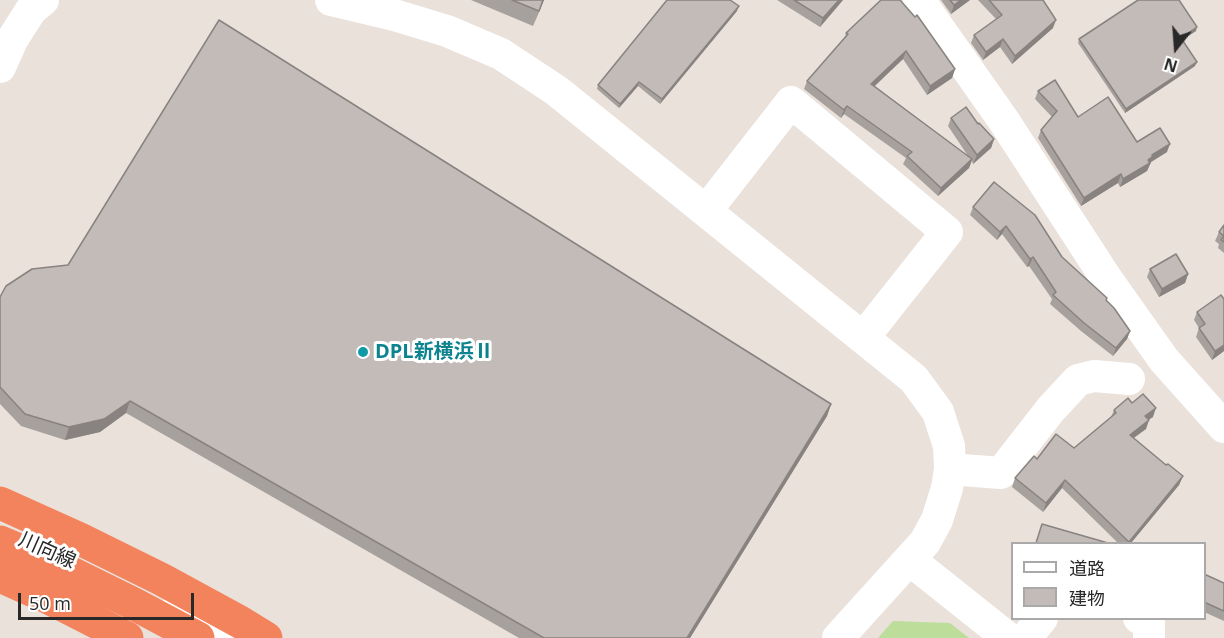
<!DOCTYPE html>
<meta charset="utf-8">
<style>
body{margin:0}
#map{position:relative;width:1224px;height:638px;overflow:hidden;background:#eae1db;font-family:"Open Sans","Noto Sans JP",sans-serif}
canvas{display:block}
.legend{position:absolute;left:1011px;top:542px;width:195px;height:78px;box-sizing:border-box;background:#fff;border:2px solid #a9a9a9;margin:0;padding:8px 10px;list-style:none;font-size:18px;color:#282828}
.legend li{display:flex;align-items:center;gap:12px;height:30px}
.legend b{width:30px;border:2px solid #a9a9a9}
.north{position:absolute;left:1146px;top:18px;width:60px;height:60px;-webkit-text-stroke:4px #fff;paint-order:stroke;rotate:197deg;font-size:16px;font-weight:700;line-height:24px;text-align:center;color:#282828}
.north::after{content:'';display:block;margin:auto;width:21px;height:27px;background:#282828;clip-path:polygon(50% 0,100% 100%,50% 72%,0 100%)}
.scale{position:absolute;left:18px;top:593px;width:176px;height:27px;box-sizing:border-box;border:3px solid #282828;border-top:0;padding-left:8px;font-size:18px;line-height:21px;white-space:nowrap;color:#282828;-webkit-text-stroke:4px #fff;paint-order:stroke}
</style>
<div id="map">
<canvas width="1224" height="638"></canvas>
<ul class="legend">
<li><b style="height:8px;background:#fff"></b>道路</li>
<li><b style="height:16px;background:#c2bbb7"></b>建物</li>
</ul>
<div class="north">N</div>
<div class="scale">50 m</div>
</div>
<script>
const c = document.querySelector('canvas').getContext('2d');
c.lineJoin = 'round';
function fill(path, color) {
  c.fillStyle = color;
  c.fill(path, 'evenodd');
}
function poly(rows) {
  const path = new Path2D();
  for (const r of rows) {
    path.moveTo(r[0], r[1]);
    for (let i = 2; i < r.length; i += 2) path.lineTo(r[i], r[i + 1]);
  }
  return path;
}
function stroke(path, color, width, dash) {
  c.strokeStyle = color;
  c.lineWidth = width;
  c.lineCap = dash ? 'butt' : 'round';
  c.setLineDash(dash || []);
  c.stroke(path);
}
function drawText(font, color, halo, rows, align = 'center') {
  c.font = font + ' "Open Sans","Noto Sans JP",sans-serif';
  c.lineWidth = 6;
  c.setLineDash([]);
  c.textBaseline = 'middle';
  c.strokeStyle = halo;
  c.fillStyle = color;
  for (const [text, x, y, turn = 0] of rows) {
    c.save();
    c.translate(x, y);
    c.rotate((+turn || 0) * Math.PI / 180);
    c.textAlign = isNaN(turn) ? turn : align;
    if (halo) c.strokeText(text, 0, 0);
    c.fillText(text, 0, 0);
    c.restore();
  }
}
fill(poly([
 [893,621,950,623,969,638,878,638]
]), '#bddd9a');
stroke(poly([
 [331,0,394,15,447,31,501,54,557,91,914,379,938,412,949,446,950,469,947,488,937,520,925,542,838,638],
 [919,0,1004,121,1106,278,1164,360,1224,427],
 [0,67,12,40,31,10,43,0],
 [706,211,791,102,947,232,863,338],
 [950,469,1001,473,1051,409,1078,380,1094,376,1129,379],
 [910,560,1008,638],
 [174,612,222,638],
 [1139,618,1149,622,1149,638],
 [1026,638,1042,618]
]), '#fff', 32);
stroke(poly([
 [0,503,80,539,161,579,240,622,266,638],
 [0,542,57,566,134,604,198,638],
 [0,576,49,598,127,638]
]), '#f3835c', 33);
fill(poly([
 [471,0,544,0,533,26],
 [777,0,843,0,820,27],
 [881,0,955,69,952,78,927,95,903,59,875,86,968,156,948,126,951,118,978,124,994,139,991,148,973,164,972,161,969,168,938,196,903,164,906,158,844,114,841,118,804,89,807,81,845,38,846,33],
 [941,0,970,0,951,14],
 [978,0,1043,0,1053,28,1012,64,1000,47,983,60,971,43,974,35,996,19],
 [737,11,660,104,638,86,619,108,597,89,598,85],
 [1196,31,1182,40,1195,66,1125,113,1078,43,1079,39],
 [1038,91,1078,117,1137,142,1167,152,1151,162,1147,171,1120,187,1118,183,1081,206,1038,138,1041,130,1052,117,1035,99],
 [973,207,1062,257,1106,300,1130,331,1127,339,1113,356,1081,331,1050,304,1052,299,1029,266,1027,267,1002,234,997,240,970,215],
 [1224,225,1224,253,1218,248,1219,244,1215,241,1219,232],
 [1150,269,1188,274,1185,283,1159,297,1147,277],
 [0,297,831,404,827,416,690,638,519,638,126,413,100,432,65,440,21,426,0,404],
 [1197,312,1224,351,1212,360,1196,337,1199,328,1194,320],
 [1132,403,1153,417,1149,419,1146,429,1134,438,1166,465,1183,476,1179,485,1131,543,1118,543,1062,488,1043,512,1012,487,1015,478,1074,448,1111,417,1114,410],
 [1204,574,1224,583,1224,621,1204,612]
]), '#a7a19d');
fill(poly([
 [543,0,544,0,533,26,539,11],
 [839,0,843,0,820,27,823,18],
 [961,0,970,0,951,14,954,5],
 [739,6,737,11,660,104,662,99],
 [1056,20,1053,28,1012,64,1015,56],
 [1197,27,1196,31,1179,42,1181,38],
 [1003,39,1000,47,983,60,986,52],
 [906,51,903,59,868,92,871,84],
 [1197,62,1195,66,1125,113,1126,109],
 [955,69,952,78,927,95,930,86],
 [639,82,638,86,619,108,620,104],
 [847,106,844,114,841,118,844,110],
 [994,139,991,148,973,164,977,155],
 [1170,144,1167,152,1151,162,1147,171,1120,187,1123,179,1148,160,1152,155],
 [972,159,969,168,938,196,941,188],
 [1121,174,1118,183,1081,206,1084,198],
 [1006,226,1002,234,997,240,1000,232],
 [1033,257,1029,266,1027,267,1030,259],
 [1188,274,1185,283,1159,297,1162,289],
 [1130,331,1127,339,1113,356,1116,348],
 [1224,345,1224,351,1212,360,1215,351],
 [130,401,126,413,100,432,65,440,69,427],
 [831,404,827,416,690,638,687,638],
 [1156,408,1153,417,1142,424,1145,416],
 [1149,420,1146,429,1126,443,1130,435],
 [1183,476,1179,485,1131,543,1128,543],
 [1065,480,1062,488,1043,512,1046,503]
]), '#888380');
const building = poly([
 [512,0,543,0,539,11,512,0],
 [667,0,730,0,739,6,662,99,639,82,620,104,598,85,667,0],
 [794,0,839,0,823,18,794,0],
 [881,0,900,0,915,17,917,15,955,69,930,86,906,51,871,84,972,159,941,188,907,156,912,152,847,106,844,110,807,81,848,34,846,33,881,0],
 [950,0,961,0,954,5,950,0],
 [989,0,1043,0,1056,20,1015,56,1003,39,986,52,974,35,1002,15,989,0],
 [1138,0,1179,0,1197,27,1181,38,1197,62,1126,109,1079,39,1138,0],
 [219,20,831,404,687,638,544,638,130,401,104,419,69,427,25,414,0,387,0,297,6,286,32,269,68,265,219,20],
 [1055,80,1078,117,1108,97,1137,142,1160,128,1170,144,1152,155,1153,156,1148,160,1150,163,1123,179,1121,174,1084,198,1041,130,1057,111,1038,91,1055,80],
 [966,107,978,124,979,123,994,139,977,155,951,118,966,107],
 [994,182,1035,215,1062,257,1107,298,1106,300,1114,308,1130,331,1116,348,1084,323,1053,295,1056,292,1033,257,1030,259,1006,226,1000,232,973,207,994,182],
 [1224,225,1224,242,1221,240,1224,236,1219,232,1224,225],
 [1176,254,1188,274,1162,289,1150,269,1176,254],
 [1221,295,1224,299,1224,345,1215,351,1199,328,1205,324,1197,312,1221,295],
 [1143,394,1156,408,1145,416,1149,420,1130,435,1166,465,1168,464,1183,476,1129,542,1065,480,1046,503,1015,478,1034,456,1037,459,1056,434,1074,448,1116,413,1114,410,1128,398,1132,403,1143,394],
 [1042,524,1108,543,1036,543,1042,524],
 [1204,574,1224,583,1224,611,1204,602,1204,574]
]);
fill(building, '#c2bbb7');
stroke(building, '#888380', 1.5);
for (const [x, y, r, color] of [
 [363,352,6,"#0f9aa8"]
]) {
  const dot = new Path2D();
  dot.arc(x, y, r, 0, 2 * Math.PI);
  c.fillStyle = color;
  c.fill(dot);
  stroke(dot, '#fff', 2);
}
drawText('bold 20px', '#0d838f', '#fff', [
 ["DPL新横浜Ⅱ",375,352]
], 'left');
drawText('20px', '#282828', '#fff', [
 ["川向線",47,551,24]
]);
</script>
